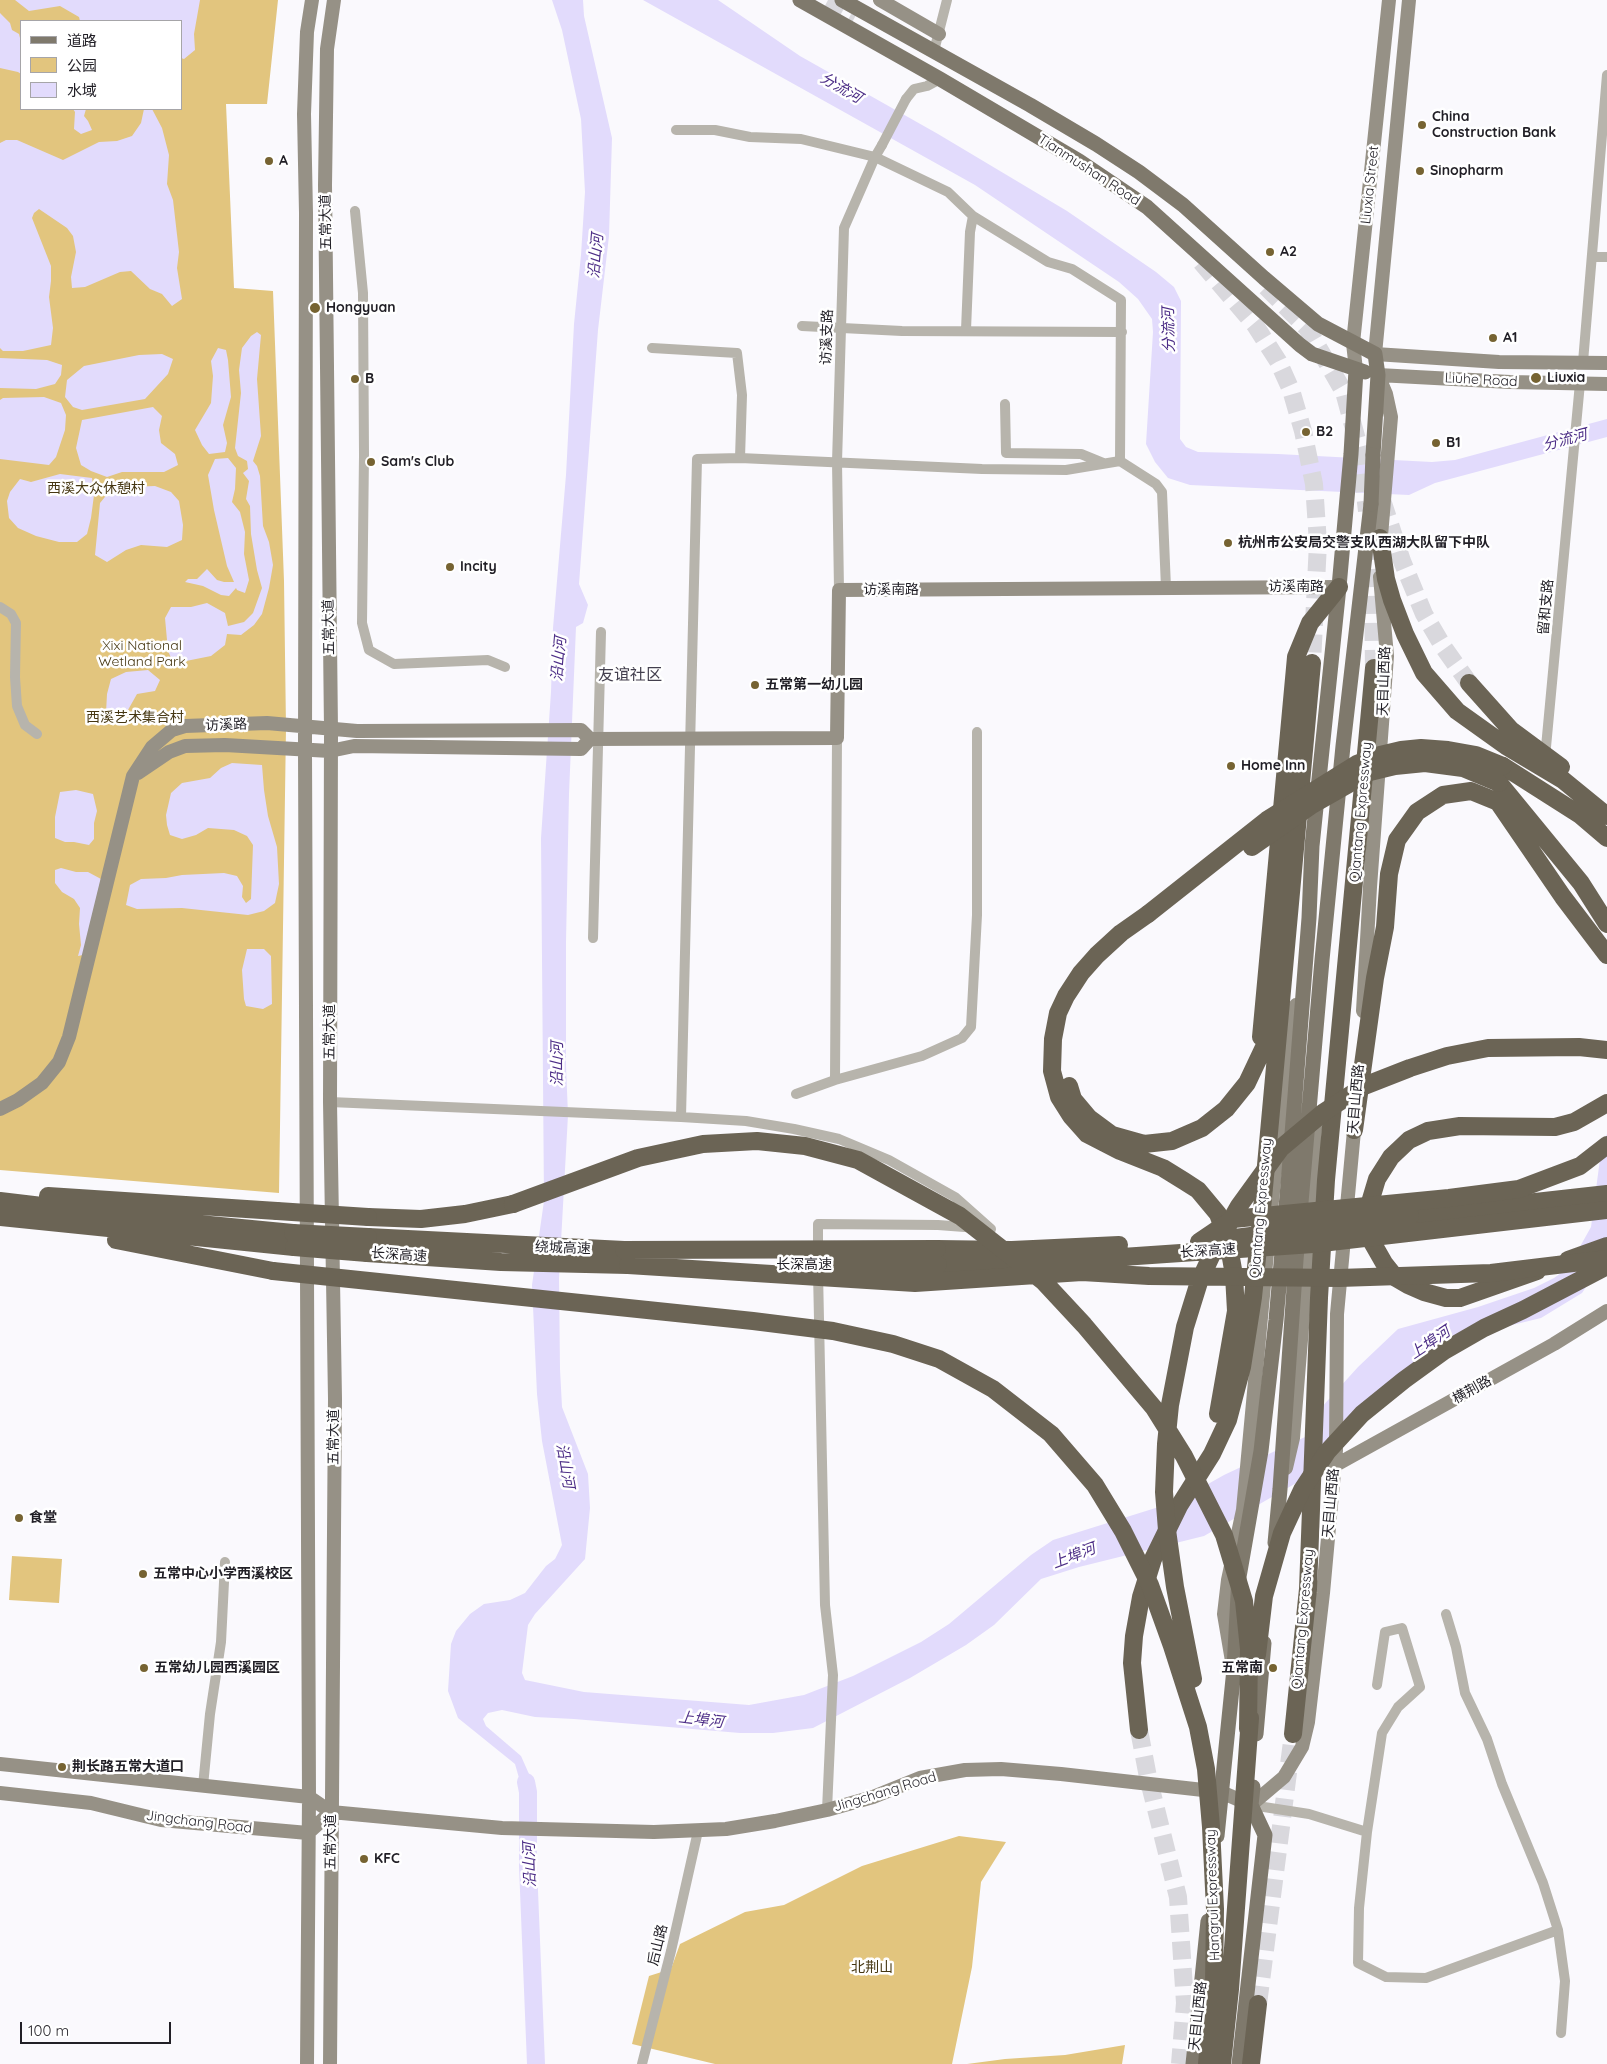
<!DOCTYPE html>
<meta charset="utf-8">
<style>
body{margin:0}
#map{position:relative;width:1607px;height:2064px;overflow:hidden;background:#faf9fd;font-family:Quicksand,"Noto Sans SC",sans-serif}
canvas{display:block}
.legend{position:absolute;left:20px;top:20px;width:162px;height:90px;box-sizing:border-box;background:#fff;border:1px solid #a6a5a8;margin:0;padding:6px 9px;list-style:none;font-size:15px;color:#211f26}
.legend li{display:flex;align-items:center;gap:10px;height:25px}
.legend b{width:25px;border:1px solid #a6a5a8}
.scale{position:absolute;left:20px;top:2022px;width:151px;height:22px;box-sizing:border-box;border:2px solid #211f26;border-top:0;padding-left:6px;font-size:15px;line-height:18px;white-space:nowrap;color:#211f26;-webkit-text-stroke:4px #fff;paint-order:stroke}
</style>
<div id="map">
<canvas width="1607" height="2064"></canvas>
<ul class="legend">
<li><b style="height:6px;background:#7f796c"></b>道路</li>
<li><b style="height:14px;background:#e2c57e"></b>公园</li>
<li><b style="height:14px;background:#e2dbfc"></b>水域</li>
</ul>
<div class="scale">100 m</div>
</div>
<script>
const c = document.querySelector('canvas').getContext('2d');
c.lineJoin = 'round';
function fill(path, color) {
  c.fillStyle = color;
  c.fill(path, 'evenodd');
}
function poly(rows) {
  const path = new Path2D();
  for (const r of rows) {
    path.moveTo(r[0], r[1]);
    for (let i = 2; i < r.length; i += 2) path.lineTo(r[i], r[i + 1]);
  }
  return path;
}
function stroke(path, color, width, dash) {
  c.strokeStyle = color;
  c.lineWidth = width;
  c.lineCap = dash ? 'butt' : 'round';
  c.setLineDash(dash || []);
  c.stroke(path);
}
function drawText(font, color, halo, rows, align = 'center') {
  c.font = font + ' Quicksand,"Noto Sans SC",sans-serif';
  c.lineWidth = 5;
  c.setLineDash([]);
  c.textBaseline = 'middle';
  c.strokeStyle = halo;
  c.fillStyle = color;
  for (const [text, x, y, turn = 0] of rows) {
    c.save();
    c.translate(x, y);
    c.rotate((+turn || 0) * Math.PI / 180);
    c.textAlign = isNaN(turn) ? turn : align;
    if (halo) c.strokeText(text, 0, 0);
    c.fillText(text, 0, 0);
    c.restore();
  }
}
fill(poly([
 [0,0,278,0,267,104,226,104,234,288,273,291,284,581,286,728,279,1193,0,1170],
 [21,21,181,21,181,109,21,109],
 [12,1556,62,1559,59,1603,9,1600],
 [959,1836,1006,1842,981,1882,972,1967,952,2064,715,2064,632,2044,649,1976,671,1969,680,1944,745,1912,784,1905,862,1866],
 [1125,2045,1122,2064,967,2064,1005,2059,1065,2055]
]), '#e2c57e');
fill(poly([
 [15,0,200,0,194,34,195,50,184,59,181,58,181,21,80,21,79,17,60,6,29,11],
 [552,0,583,0,584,16,612,138,609,236,598,330,579,584,588,605,583,623,576,627,569,794,566,942,566,1066,568,1115,559,1278,560,1369,562,1407,588,1474,590,1508,585,1559,535,1614,528,1625,522,1673,525,1680,584,1692,749,1705,804,1695,853,1676,921,1642,949,1624,1031,1555,1053,1540,1178,1501,1224,1475,1305,1437,1320,1409,1358,1367,1398,1329,1478,1307,1534,1288,1554,1278,1568,1268,1591,1227,1602,1144,1607,1134,1607,1252,1600,1266,1582,1293,1541,1318,1496,1329,1443,1359,1383,1400,1298,1482,1204,1536,1079,1567,1041,1579,994,1625,966,1645,910,1678,813,1728,773,1733,740,1733,574,1719,535,1717,502,1710,488,1713,483,1719,486,1726,521,1756,529,1774,535,1806,520,1806,519,1778,515,1764,458,1718,448,1691,451,1644,456,1631,470,1614,484,1604,510,1600,525,1593,546,1566,555,1559,562,1545,542,1441,537,1394,532,1285,544,1201,541,838,551,692,553,628,566,475,574,324,581,255,585,192,581,119,562,30],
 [643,0,718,0,800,56,938,134,1067,211,1156,272,1174,287,1181,301,1180,439,1186,447,1198,452,1278,454,1432,462,1455,460,1607,419,1607,437,1435,483,1409,495,1190,485,1168,478,1155,462,1146,444,1153,332,1152,319,1138,299,1119,282,975,185],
 [0,13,10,23,12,30,19,34,21,42,21,74,18,72,0,68],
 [73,109,86,109,84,116,88,121,92,130,81,134,74,129,75,112],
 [144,109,152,109,162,128,169,155,167,184,173,200,179,252,177,268,182,299,172,306,162,294,150,289,131,271,120,272,85,287,72,288,71,277,76,252,73,236,67,228,39,209,34,213,32,218,51,266,51,281,49,297,53,328,51,345,23,351,3,351,0,348,0,143,6,140,17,140,63,160,99,142,117,141,132,136,141,123],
 [257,332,261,335,257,379,261,436,253,461,257,466,260,476,263,526,269,542,273,565,269,588,262,614,254,625,241,635,227,634,225,645,211,656,181,662,172,660,168,651,165,618,171,607,191,607,207,603,225,613,228,626,244,622,253,613,262,588,257,570,251,534,250,506,246,499,249,481,243,473,248,469,247,461,238,456,235,448,241,393,239,370,242,348,251,336],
 [218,348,226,350,228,360,231,397,223,425,227,443,225,452,209,454,202,445,195,430,211,403,213,376,211,361],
 [162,354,173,359,168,374,145,399,82,410,73,407,65,397,67,380,84,366,139,355],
 [0,358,47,360,62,365,61,375,55,384,36,389,0,388],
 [44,397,61,403,66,415,65,430,56,457,49,465,0,459,0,400,3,398],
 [153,407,162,416,159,430,161,443,175,454,178,465,164,472,122,472,107,477,91,471,81,465,76,448,82,420],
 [228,458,236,468,235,489,232,502,240,512,245,532,244,554,249,580,245,593,237,590,236,588,229,596,221,595,203,586,185,582,188,579,197,579,207,569,217,580,224,582,234,582,227,566,214,510,208,475,215,459],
 [60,474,92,478,94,495,91,518,87,534,77,542,59,542,36,536,18,528,9,518,7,501,10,492,20,479,31,482],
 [155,486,171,492,179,501,183,525,182,540,167,547,141,545,126,550,107,562,95,555,100,503,109,492,129,487],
 [148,670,160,680,155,691,137,694,124,717,114,718,106,713,107,694,111,679,126,672],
 [232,763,262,765,264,790,268,816,277,847,279,884,275,903,264,911,248,915,182,908,137,909,126,905,130,885,141,879,166,878,182,875,224,873,237,876,243,886,242,897,246,903,251,899,253,845,247,836,234,830,208,828,196,835,182,839,170,835,167,825,166,815,171,793,182,783,210,778,221,768],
 [76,790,93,794,97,811,94,823,94,839,89,845,74,842,65,842,55,838,55,817,60,792],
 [61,868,76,872,88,872,101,879,83,955,78,956,81,945,79,924,80,908,74,899,62,892,55,883,55,870],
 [247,949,264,949,271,956,272,1004,263,1009,246,1006,244,999,242,970]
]), '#e2dbfc');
stroke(poly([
 [526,1782,528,1792,528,1866,536,2064]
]), '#e2dbfc', 18);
stroke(poly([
 [828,0,856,15],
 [1201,262,1255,325,1278,361,1291,390,1303,431,1314,484,1318,543,1312,663],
 [1266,287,1307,328,1344,392,1360,451,1367,511],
 [1382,500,1402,561,1424,614,1444,648,1469,683],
 [1370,542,1373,593,1374,668],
 [1139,1730,1148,1777,1178,1897,1185,2003,1180,2064],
 [1258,2004,1293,1734]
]), '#d9d8dd', 18, [18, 9]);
stroke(poly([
 [934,51,947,0],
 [906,99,914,89,927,86,940,79],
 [676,130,715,130,750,137,801,139,875,157,948,192,973,216,1048,262,1072,269,1121,300,1120,461],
 [355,211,363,293,364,455,362,623,369,650,394,664,488,660,505,667],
 [1592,257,1607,257],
 [802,326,902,331,1122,332],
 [966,330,970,232,973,216],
 [652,348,737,353,742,395,740,458],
 [1583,362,1607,75],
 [1005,404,1006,453,1081,454,1103,463],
 [839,590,837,462,844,228,875,157,882,145],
 [0,607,11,614,16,623,15,677,17,706,25,725,37,734],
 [1546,747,1580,383],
 [593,938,601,632],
 [835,1080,837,738],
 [796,1094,835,1080,922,1056,962,1038,971,1027,977,915,977,732],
 [330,1102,681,1117,746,1121,794,1129,839,1139,889,1160,955,1197,991,1229],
 [681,1117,697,459,740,458,982,469,1066,470,1120,461,1156,484,1162,492,1166,588],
 [818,1252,818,1224,938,1225,991,1229],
 [818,1272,825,1605,833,1675,827,1810],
 [1446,1614,1456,1647,1465,1693,1487,1739,1502,1784,1543,1883,1558,1930],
 [1377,1685,1385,1632,1402,1628,1420,1687,1398,1707,1382,1733,1367,1832,1359,1908,1358,1963,1386,1977,1426,1978,1558,1930,1565,1981,1561,2033],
 [203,1786,210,1714,221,1642,225,1562],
 [1251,1805,1309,1814,1367,1832],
 [642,2064,671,1951,698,1831]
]), '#b7b4ac', 10);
stroke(poly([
 [880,0,939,34],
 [1409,0,1375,354,1499,362,1607,363],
 [1356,370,1353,343,1389,0],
 [1380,548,1391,417,1386,394,1378,375,1510,382,1607,384],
 [590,739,837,738,839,590,1339,587],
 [138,773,169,752,185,746,225,745,330,751,354,746,581,749,590,739],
 [1363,1011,1370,887,1387,656,1380,577],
 [0,1109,18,1100,42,1083,59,1062,69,1037,133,776,152,747,172,730,185,726,267,723,357,731,581,730,590,739],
 [1334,1466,1554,1344,1607,1311],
 [1286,1468,1293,1438,1305,1291,1316,1113],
 [1232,1661,1224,1614,1228,1580,1243,1510,1271,1210,1282,1109,1296,1005],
 [0,1764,309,1797,331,1812,502,1828,654,1832,726,1829,775,1821,827,1810,873,1797,920,1778,965,1770,1001,1769,1061,1774,1221,1792,1251,1805,1284,1777,1302,1747,1308,1722,1323,1593,1336,1450,1337,1314,1355,1120],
 [0,1793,91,1803,161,1820,308,1833,331,1812],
 [307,2064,309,1797,305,750,306,213,304,114,307,32,312,0],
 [330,2064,335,1399,330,1102,331,730,325,185,327,49,334,0]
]), '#969186', 14);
stroke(poly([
 [800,0,940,79,1079,161,1147,207,1300,345,1312,354,1365,372],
 [842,0,1030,105,1096,144,1139,172,1183,205,1264,278,1318,324,1375,354,1378,375,1373,455],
 [1275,1543,1280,1489,1296,1260,1322,960,1343,746,1371,504],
 [1256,1734,1264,1643],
 [1217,1836,1234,1669,1239,1577,1261,1451,1276,1320,1288,1185,1309,918,1312,846,1339,587,1351,454,1356,370],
 [1193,2064,1208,1921],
 [1239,2064,1265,1835,1251,1805,1253,1787]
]), '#7f796c', 15);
stroke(poly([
 [1380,538,1386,579,1392,600,1405,634,1424,673,1457,711,1506,746,1563,780,1607,816],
 [1469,683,1511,730,1561,767],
 [1503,766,1580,815,1607,838],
 [1499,783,1581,883,1607,924],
 [1148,914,1121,933,1097,955,1081,973,1066,996,1058,1013,1053,1039,1052,1071,1059,1097,1071,1116,1087,1134,1120,1151,1163,1168,1184,1181,1198,1190,1218,1214,1228,1241,1234,1275,1236,1311,1218,1414],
 [1261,1037,1296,657,1310,623,1339,587],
 [1069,1086,1073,1099,1089,1118,1112,1135,1144,1144,1172,1141,1202,1128,1226,1109,1247,1083,1264,1047,1271,1024],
 [1354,1130,1375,978,1385,927,1389,874,1397,840,1417,812,1443,795,1471,791,1498,802,1563,897,1607,955],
 [48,1196,277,1211],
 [0,1201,168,1221,293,1233],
 [1410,1216,1607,1194],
 [0,1217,294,1247],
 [368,1217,421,1219,465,1214,513,1204],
 [368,1237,624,1250],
 [116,1240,273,1271],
 [937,1249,1011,1250],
 [367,1253,501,1262,628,1265],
 [1568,1260,1607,1246],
 [938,1265,1030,1263],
 [1537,1271,1460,1298,1446,1298,1424,1292,1408,1285,1396,1278,1384,1263,1372,1242,1369,1220,1371,1199,1377,1179,1391,1157,1409,1140,1428,1131,1460,1126,1555,1127,1574,1122,1607,1103],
 [1139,1730,1132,1663,1134,1636,1141,1597,1153,1559,1179,1506,1212,1454,1228,1420,1242,1367,1253,1297,1262,1209,1312,663],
 [1293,1734,1308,1589,1319,1298,1326,1180,1374,668],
 [1251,2064,1258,2004]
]), '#6b6455', 18);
stroke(poly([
 [882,145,906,99]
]), '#b7b4ac', 10);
stroke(poly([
 [1371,504,1373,455]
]), '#7f796c', 15);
stroke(poly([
 [1252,847,1312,805,1370,772,1395,766,1425,763,1463,768,1499,783],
 [1148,914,1267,820,1357,764,1380,755,1401,750,1421,748,1448,750,1476,755,1503,766],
 [513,1204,638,1158,703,1144,757,1141,805,1146,858,1160,960,1216,1044,1282,1084,1325,1154,1408,1184,1456,1224,1535,1244,1601,1249,1649,1248,1729],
 [277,1211,368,1217],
 [293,1233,368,1237],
 [1227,1239,1410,1216],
 [1199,1242,1233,1219,1449,1198,1519,1189,1580,1166,1607,1145],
 [294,1247,367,1253],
 [624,1250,937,1249],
 [1012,1250,1119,1245],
 [1034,1263,1313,1244,1607,1210],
 [628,1265,915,1283,1082,1272,1149,1276,1339,1278,1491,1273,1607,1259],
 [798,1265,938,1265],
 [273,1271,753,1321,833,1331,893,1344,939,1359,993,1389,1051,1434,1095,1485,1123,1531,1150,1585,1172,1646,1198,1727,1206,1769,1211,1827,1215,1909,1214,1986,1207,2064],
 [1257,1655,1264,1596,1282,1533,1302,1490,1327,1452,1362,1414,1404,1380,1444,1351,1484,1328,1523,1310,1607,1266],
 [1193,1679,1175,1587,1167,1530,1164,1492,1166,1444,1170,1405,1185,1327,1199,1282,1214,1250,1239,1206,1281,1148,1324,1112,1364,1086,1410,1068,1447,1056,1488,1048,1579,1047,1607,1050],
 [1222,2064,1230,1989,1250,1718]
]), '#6b6455', 18);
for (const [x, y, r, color] of [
 [1422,125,5,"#766332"],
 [269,161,5,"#766332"],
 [1420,171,5,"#766332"],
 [1270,252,5,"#766332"],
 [315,308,6,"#766332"],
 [1493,338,5,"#766332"],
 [1536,378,6,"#766332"],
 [355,379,5,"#766332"],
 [1306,432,5,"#766332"],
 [1436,443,5,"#766332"],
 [371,462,5,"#766332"],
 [1228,543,5,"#766332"],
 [450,567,5,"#766332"],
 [755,685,5,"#766332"],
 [1231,766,5,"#766332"],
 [19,1518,5,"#766332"],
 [143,1574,5,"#766332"],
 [144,1668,5,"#766332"],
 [1273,1668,5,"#766332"],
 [62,1767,5,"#766332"],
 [364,1859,5,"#766332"]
]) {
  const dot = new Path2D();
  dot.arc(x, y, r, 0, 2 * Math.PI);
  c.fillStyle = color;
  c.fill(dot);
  stroke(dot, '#fff', 2);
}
drawText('bold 14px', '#211f26', '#fff', [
 ["China",1432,117],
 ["Construction Bank",1432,133],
 ["A",279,161],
 ["Sinopharm",1430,171],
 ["A2",1280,252],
 ["Hongyuan",326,308],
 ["A1",1503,338],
 ["Liuxia",1547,378],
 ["B",365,379],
 ["B2",1316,432],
 ["B1",1446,443],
 ["Sam's Club",381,462],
 ["杭州市公安局交警支队西湖大队留下中队",1238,543],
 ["Incity",460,567],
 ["五常第一幼儿园",765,685],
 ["Home Inn",1241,766],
 ["食堂",29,1518],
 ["五常中心小学西溪校区",153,1574],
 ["五常幼儿园西溪园区",154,1668],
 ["五常南",1263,1668,"right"],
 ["荆长路五常大道口",72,1767],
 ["KFC",374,1859]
], 'left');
drawText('14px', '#211f26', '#fff', [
 ["Tianmushan Road",1089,170,33],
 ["Liuxia Street",1370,185,-84],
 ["五常大道",326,222,-91],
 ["访溪支路",827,337,-88],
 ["Liuhe Road",1481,380,3],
 ["访溪南路",1296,587],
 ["访溪南路",891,590],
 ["留和支路",1546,607,-85],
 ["五常大道",329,627,-91],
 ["天目山西路",1384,681,-88],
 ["访溪路",226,725,-2],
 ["Qiantang Expressway",1361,812,-85],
 ["五常大道",330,1032,-90],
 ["天目山西路",1356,1099,-85],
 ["Qiantang Expressway",1261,1208,-85],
 ["绕城高速",563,1248,2],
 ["长深高速",1208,1251,-4],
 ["长深高速",399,1255,4],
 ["长深高速",804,1265],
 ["横荆路",1472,1390,-29],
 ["五常大道",334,1437,-90],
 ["天目山西路",1331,1503,-85],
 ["Qiantang Expressway",1303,1619,-85],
 ["Jingchang Road",885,1792,-17],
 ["Jingchang Road",199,1822,7],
 ["五常大道",331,1842,-90],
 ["Hangrui Expressway",1213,1895,-92],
 ["后山路",658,1945,-76],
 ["天目山西路",1198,2016,-84]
]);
drawText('14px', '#463712', '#fff', [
 ["西溪大众休憩村",96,489],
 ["Xixi National",142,646],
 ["Wetland Park",142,662],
 ["西溪艺术集合村",135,718],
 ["北荆山",872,1968]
]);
drawText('italic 15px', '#4d2e87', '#fff', [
 ["分流河",841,88,30],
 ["沿山河",596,256,-85],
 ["分流河",1169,330,-91],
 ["分流河",1565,440,-15],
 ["沿山河",559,659,-85],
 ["沿山河",557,1064,-90],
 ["上埠河",1430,1343,-34],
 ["沿山河",565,1466,80],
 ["上埠河",1074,1556,-21],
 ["上埠河",701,1720,7],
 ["沿山河",530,1865,-92]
]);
drawText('16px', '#433f4e', '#fff', [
 ["友谊社区",630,675]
]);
</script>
